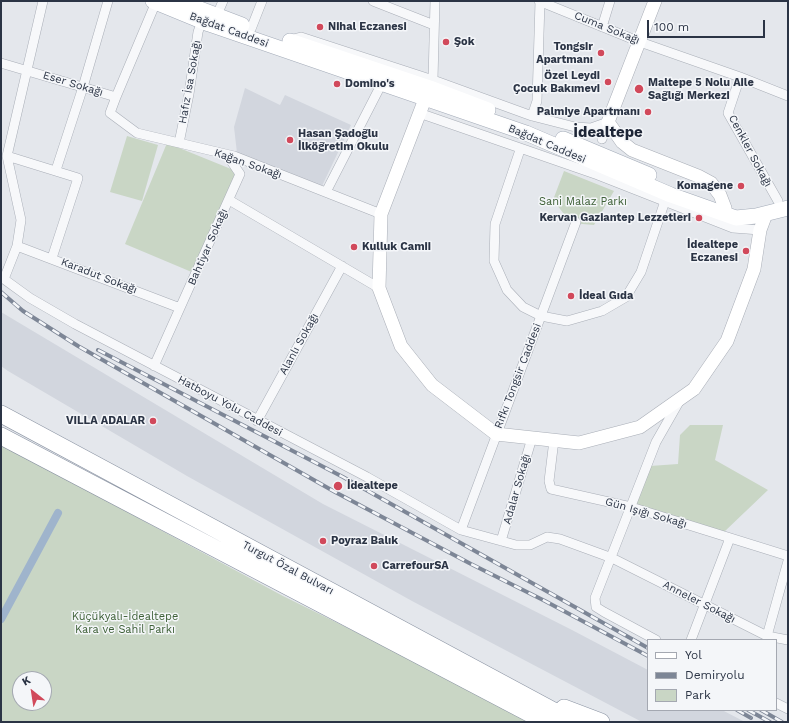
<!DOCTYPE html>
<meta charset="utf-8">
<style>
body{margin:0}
#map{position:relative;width:789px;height:723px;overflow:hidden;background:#e4e7ec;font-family:"Work Sans",sans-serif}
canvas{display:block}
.frame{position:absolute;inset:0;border:2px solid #2b3445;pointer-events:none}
.legend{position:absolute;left:647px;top:639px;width:130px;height:72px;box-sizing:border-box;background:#f4f6f9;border:1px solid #a4a8b1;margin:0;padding:5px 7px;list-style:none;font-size:12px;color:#2b3445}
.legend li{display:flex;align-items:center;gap:8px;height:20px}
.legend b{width:20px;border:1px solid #a4a8b1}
.north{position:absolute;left:12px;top:671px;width:40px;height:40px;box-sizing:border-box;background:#f4f6f9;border:1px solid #a4a8b1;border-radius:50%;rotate:330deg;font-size:11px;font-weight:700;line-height:16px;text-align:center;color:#2b3445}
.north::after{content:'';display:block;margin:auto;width:14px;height:18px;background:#d1495b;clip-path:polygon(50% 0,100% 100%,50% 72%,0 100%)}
.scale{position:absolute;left:647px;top:20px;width:118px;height:18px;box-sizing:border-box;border:2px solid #2b3445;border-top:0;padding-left:5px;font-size:12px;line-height:14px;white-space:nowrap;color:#2b3445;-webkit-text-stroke:3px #f4f6f9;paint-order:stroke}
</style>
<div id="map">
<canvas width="789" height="723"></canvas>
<div class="frame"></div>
<ul class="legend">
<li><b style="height:5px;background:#fff"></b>Yol</li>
<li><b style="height:5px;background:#7d8696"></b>Demiryolu</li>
<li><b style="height:11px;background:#c9d6c5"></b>Park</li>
</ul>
<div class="north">K</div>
<div class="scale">100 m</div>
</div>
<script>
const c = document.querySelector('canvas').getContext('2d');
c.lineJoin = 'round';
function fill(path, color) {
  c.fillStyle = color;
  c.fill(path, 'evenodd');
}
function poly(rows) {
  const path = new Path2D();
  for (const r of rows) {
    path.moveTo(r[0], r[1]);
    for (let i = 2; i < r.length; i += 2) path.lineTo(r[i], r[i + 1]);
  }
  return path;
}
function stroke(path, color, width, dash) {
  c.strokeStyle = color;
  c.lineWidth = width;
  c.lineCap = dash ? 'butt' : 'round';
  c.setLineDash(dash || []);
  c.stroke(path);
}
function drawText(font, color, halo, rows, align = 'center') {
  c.font = font + ' "Work Sans",sans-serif';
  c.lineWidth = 3;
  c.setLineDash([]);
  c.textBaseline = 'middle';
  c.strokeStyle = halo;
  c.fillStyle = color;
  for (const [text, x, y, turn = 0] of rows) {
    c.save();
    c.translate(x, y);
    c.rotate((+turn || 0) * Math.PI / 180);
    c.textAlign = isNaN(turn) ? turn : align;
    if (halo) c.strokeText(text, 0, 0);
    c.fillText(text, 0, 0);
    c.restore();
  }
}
fill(poly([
 [245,88,280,105,285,95,351,125,322,186,237,153,234,127],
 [1,312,323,504,572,630,648,670,648,710,722,710,745,722,642,722,412,601,187,476,8,371,1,366]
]), '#d2d6de');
fill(poly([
 [127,136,158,145,142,201,110,192],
 [167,143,236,171,194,273,125,244],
 [564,171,614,191,594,225,571,223,553,200],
 [690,425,723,425,715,460,768,490,724,532,636,504,650,466,678,464,680,435],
 [1,444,283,596,538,722,1,722],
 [20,679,44,679,44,703,20,703]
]), '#c9d6c5');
stroke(poly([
 [1,619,58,513]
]), '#9fb4cc', 8);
const street = poly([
 [373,1,434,25],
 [539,1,640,42,740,77,788,96],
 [217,15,223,1],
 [602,27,610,1],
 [251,29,262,1],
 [289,40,301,37,433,80,532,116,575,127,591,128,608,122],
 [1,63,116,97,156,2],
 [740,77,728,113,778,201],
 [431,85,433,80,435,1],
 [116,97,110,113,137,133,234,156,381,214],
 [419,113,598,175,733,228,760,230],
 [532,116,537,101,540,1],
 [602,139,608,122],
 [179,143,189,94,198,32,202,21],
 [520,150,495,224,494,261,507,290,523,307,541,316,567,321,602,311,626,297,641,272,665,201],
 [7,156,78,178,52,258],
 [56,170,83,87,108,1],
 [326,192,381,85],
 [229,200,379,288],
 [17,246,180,308],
 [1,277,30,298,75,324,367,477,461,530,516,545,530,545,547,537,560,539,612,558,767,636,788,640],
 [4,279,17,246,21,220,7,156,43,1],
 [154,366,240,174,227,155],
 [257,421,342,266],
 [554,440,549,481,551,489,631,507,788,556],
 [461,530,576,222],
 [501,541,532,438],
 [767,636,788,561],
 [656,640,604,612,596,607,595,598,656,442,680,400],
 [691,640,730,538],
 [776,703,788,709]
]);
const secondary = poly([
 [655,1,608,122,622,142,632,150,698,176,711,183,720,195,725,208],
 [425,99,381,214,379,288,401,346,432,385,496,434,579,443,640,427,694,389,727,341,754,269,760,230,766,214]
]);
const primary = poly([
 [153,1,209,24,526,133,671,195,736,218,756,216,788,208],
 [179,1,242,25],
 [290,41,430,88,488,110],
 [563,139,649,175]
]);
const highway = poly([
 [1,414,574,722],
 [1,436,546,722],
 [564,708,601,722]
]);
stroke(street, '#a9aeb7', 10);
stroke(secondary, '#a9aeb7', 14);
stroke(primary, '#a3abb8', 16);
stroke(highway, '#8b94a3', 18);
stroke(street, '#f7f8fa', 9);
stroke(secondary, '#fff', 13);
stroke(primary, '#fff', 15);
stroke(highway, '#fff', 17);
const rail = poly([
 [1,292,23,311,78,346,335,492,471,564,545,601,648,656],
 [98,350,343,477,648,648],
 [737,710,751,718],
 [748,710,770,722],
 [761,710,782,722]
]);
stroke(rail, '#7d8696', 4);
stroke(rail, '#f4f6f9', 2.5, [8]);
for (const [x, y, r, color] of [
 [320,27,4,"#d1495b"],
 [446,42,4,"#d1495b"],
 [601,53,4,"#d1495b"],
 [608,82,4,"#d1495b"],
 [337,84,4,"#d1495b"],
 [639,89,5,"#d1495b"],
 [648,112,4,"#d1495b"],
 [290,140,4,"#d1495b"],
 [741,186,4,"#d1495b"],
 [699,218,4,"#d1495b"],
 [354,247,4,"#d1495b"],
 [746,251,4,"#d1495b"],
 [571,296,4,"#d1495b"],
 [153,421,4,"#d1495b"],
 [338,486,5,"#d1495b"],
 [323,541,4,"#d1495b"],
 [374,566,4,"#d1495b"]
]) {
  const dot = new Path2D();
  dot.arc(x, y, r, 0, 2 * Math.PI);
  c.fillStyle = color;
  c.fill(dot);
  stroke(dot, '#f4f6f9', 1.5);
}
drawText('bold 11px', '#2b3445', '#f4f6f9', [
 ["Nihal Eczanesi",328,27],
 ["Şok",454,42],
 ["Tongsir",593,47,"right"],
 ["Apartmanı",593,60,"right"],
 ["Özel Leydi",600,76,"right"],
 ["Çocuk Bakımevi",600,89,"right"],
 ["Maltepe 5 Nolu Aile",648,83],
 ["Sağlığı Merkezi",648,96],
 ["Domino's",345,84],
 ["Palmiye Apartmanı",640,112,"right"],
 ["Hasan Şadoğlu",298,134],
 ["İlköğretim Okulu",298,147],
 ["Komagene",733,186,"right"],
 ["Kervan Gaziantep Lezzetleri",691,218,"right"],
 ["İdealtepe",738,245,"right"],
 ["Eczanesi",738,258,"right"],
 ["Kulluk Camii",362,247],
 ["İdeal Gıda",579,296],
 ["VILLA ADALAR",145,421,"right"],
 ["İdealtepe",347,486],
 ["Poyraz Balık",331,541],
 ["CarrefourSA",382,566]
], 'left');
drawText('11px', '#2b3445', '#f4f6f9', [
 ["Cuma Sokağı",607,28,22],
 ["Bağdat Caddesi",229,30,20],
 ["Hafız İsa Sokağı",190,82,-80],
 ["Eser Sokağı",73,84,17],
 ["Bağdat Caddesi",547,144,23],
 ["Cenkler Sokağı",750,151,62],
 ["Kağan Sokağı",248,164,19],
 ["Bahtiyar Sokağı",208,247,-66],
 ["Karadut Sokağı",99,276,21],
 ["Alanlı Sokağı",299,344,-61],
 ["Rıfkı Tongsir Caddesi",518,376,-69],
 ["Hatboyu Yolu Caddesi",230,406,28],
 ["Adalar Sokağı",517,489,-74],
 ["Gün Işığı Sokağı",646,513,16],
 ["Turgut Özal Bulvarı",288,568,28],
 ["Anneler Sokağı",699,602,27]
]);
drawText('11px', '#3f6138', '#f4f6f9', [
 ["Sani Malaz Parkı",583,202],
 ["Küçükyalı-İdealtepe",125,617],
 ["Kara ve Sahil Parkı",125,630]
]);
drawText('bold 15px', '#1d2536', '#f4f6f9', [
 ["İdealtepe",608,133]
]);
</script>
